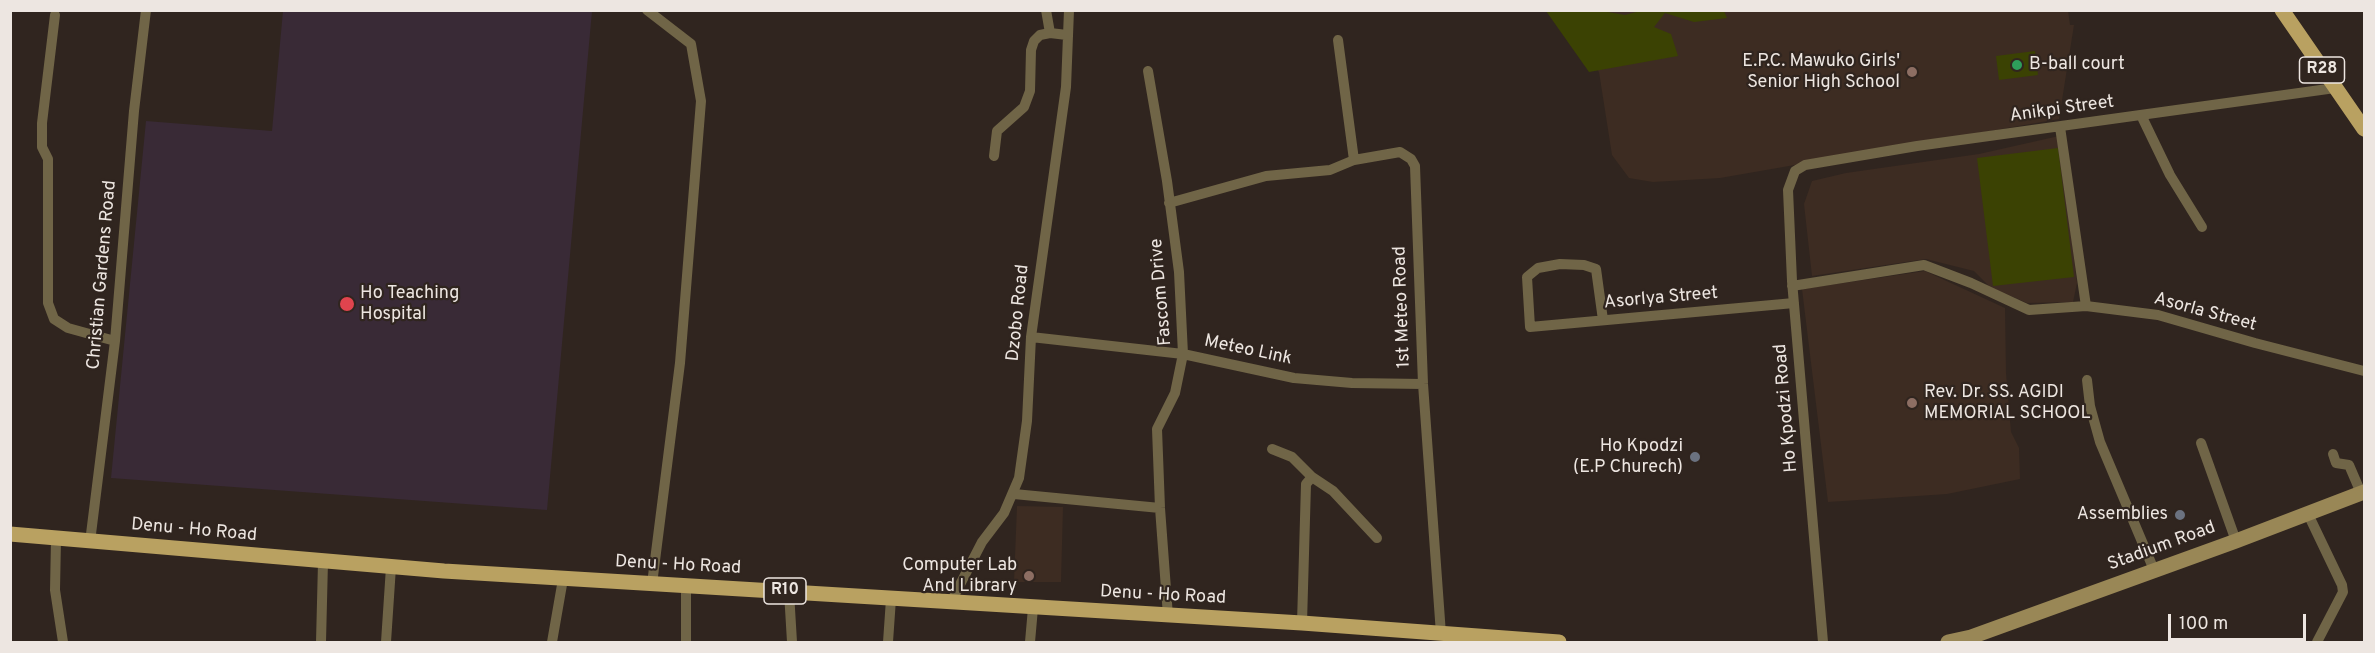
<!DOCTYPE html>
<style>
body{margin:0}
#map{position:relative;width:2375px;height:653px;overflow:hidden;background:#30251f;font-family:Overpass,sans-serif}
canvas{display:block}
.frame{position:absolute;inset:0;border:12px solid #ede6e1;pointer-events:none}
.scale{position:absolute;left:2168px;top:614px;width:138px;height:27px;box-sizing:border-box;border:3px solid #ede6e1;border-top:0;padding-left:8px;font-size:18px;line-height:21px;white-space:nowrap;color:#ede6e1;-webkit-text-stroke:4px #30251f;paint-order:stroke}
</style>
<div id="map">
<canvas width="2375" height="653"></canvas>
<div class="frame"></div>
<div class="scale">100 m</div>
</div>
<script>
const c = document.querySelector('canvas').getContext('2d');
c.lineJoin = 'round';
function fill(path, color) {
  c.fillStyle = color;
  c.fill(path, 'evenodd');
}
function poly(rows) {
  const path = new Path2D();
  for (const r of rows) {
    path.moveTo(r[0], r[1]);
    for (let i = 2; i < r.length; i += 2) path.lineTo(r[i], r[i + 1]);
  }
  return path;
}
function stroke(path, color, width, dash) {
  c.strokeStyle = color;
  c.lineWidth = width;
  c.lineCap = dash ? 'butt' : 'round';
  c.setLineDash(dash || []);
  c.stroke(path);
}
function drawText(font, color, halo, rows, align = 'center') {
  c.font = font + ' Overpass,sans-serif';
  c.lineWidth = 4.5;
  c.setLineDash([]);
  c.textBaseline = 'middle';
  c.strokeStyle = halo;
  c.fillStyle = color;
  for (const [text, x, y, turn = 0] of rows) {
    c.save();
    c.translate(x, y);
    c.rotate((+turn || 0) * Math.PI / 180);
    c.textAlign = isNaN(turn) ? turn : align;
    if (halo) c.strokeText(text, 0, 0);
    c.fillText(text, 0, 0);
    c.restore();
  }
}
fill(poly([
 [1567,10,2068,10,2070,25,2074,25,2059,119,1720,178,1653,182,1629,178,1612,155,1599,72,1566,30],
 [2059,136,2077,283,2073,302,2027,303,1990,287,1974,271,1926,259,1812,276,1804,204,1812,181,1846,173,1979,154],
 [1925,271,2005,308,2006,373,2011,432,2019,448,2020,479,1947,494,1828,502,1802,289],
 [1017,506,1063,507,1061,582,1014,582]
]), '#3d2c22');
fill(poly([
 [283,11,592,11,547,510,111,478,146,121,272,131]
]), '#392a36');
fill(poly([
 [1640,11,1724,11,1727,18,1694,22,1665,13,1654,27,1671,34,1678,56,1589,72,1546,11,1602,11,1625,15],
 [2035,51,2038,75,1999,80,1996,56],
 [2058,148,2074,277,1993,286,1977,158]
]), '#3b4203');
stroke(poly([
 [647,10,691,44,701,101,680,363,652,584],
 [1046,10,1050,33],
 [55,15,42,123,42,147,48,159,48,303,54,319,68,328,115,341],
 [1338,40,1354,160,1400,152,1411,159,1415,166,1423,384,1441,634],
 [1148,71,1167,181,1179,272,1183,354,1175,393,1157,429,1160,508,1168,616],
 [2141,115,2170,175,2202,227],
 [2060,127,2086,306],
 [994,156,997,131,1024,107,1030,91,1031,50,1034,41,1040,35,1050,33,1067,35],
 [1169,203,1266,176,1330,170,1354,160],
 [1792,286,1924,265,1971,283,2029,310,2086,306,2158,315,2255,343,2364,371],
 [1603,320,1596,269,1584,265,1560,264,1538,268,1527,277,1530,327,1794,303],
 [1031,337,1183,354,1294,378,1352,383,1423,384],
 [2087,380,2090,406,2100,442,2154,570],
 [2201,443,2236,541],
 [1272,449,1292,457,1312,477],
 [2333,454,2336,463,2349,465,2361,493],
 [1014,494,1160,508],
 [2308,514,2342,585,2343,592,2317,642],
 [56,539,55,590,63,642],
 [90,542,115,341,134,111,146,10],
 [686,587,686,642],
 [789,592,792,642],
 [951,602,982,542,1004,513,1019,478,1027,421,1031,337,1066,87,1069,10],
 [1302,623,1306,484,1312,477,1333,491,1377,538],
 [321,642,323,562],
 [386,642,391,567],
 [552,642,563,579],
 [888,642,891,599],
 [1030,642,1033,608],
 [1823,642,1792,281,1788,190,1795,171,1805,165,1917,146,2335,88]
]), '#706547', 10);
stroke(poly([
 [1948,642,1971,637,2236,541,2364,492]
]), '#998756', 15);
stroke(poly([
 [2282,10,2364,129],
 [10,534,444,571,1302,623,1559,642]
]), '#b9a161', 15);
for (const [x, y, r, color] of [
 [2017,65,6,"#2e9e5b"],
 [1912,72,6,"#8d6e63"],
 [347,304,8,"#e0444e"],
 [1912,403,6,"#8d6e63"],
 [1695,457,6,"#6b7280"],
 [2180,515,6,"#6b7280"],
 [1029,576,6,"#8d6e63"]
]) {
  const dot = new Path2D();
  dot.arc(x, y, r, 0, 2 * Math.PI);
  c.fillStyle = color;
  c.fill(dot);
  stroke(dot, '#30251f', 2);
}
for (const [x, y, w] of [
 [2322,70,45],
 [785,591,42]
]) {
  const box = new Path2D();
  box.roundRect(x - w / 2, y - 13, w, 26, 4.5);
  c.fillStyle = '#30251f';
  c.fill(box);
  stroke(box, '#ede6e1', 1.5);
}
drawText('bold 16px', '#ede6e1', null, [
 ["R28",2322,70],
 ["R10",785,591]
]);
drawText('18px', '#ede6e1', '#30251f', [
 ["E.P.C. Mawuko Girls'",1900,62],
 ["Senior High School",1900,83],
 ["B-ball court",2029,65,"left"],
 ["Ho Teaching",360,294,"left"],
 ["Hospital",360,315,"left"],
 ["Rev. Dr. SS. AGIDI",1924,393,"left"],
 ["MEMORIAL SCHOOL",1924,414,"left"],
 ["Ho Kpodzi",1683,447],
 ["(E.P Churech)",1683,468],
 ["Assemblies",2168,515],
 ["Computer Lab",1017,566],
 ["And Library",1017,587]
], 'right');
drawText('18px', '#ede6e1', '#30251f', [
 ["Anikpi Street",2062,110,-8],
 ["Christian Gardens Road",103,275,-85],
 ["Fascom Drive",1162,292,-95],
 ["Asorlya Street",1661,299,-5],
 ["1st Meteo Road",1403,307,-92],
 ["Dzobo Road",1019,313,-84],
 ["Asorla Street",2205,313,15],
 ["Meteo Link",1248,351,12],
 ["Ho Kpodzi Road",1787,408,-95],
 ["Denu - Ho Road",194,531,5],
 ["Stadium Road",2162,547,-20],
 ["Denu - Ho Road",678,566,3],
 ["Denu - Ho Road",1163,596,3]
]);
</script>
